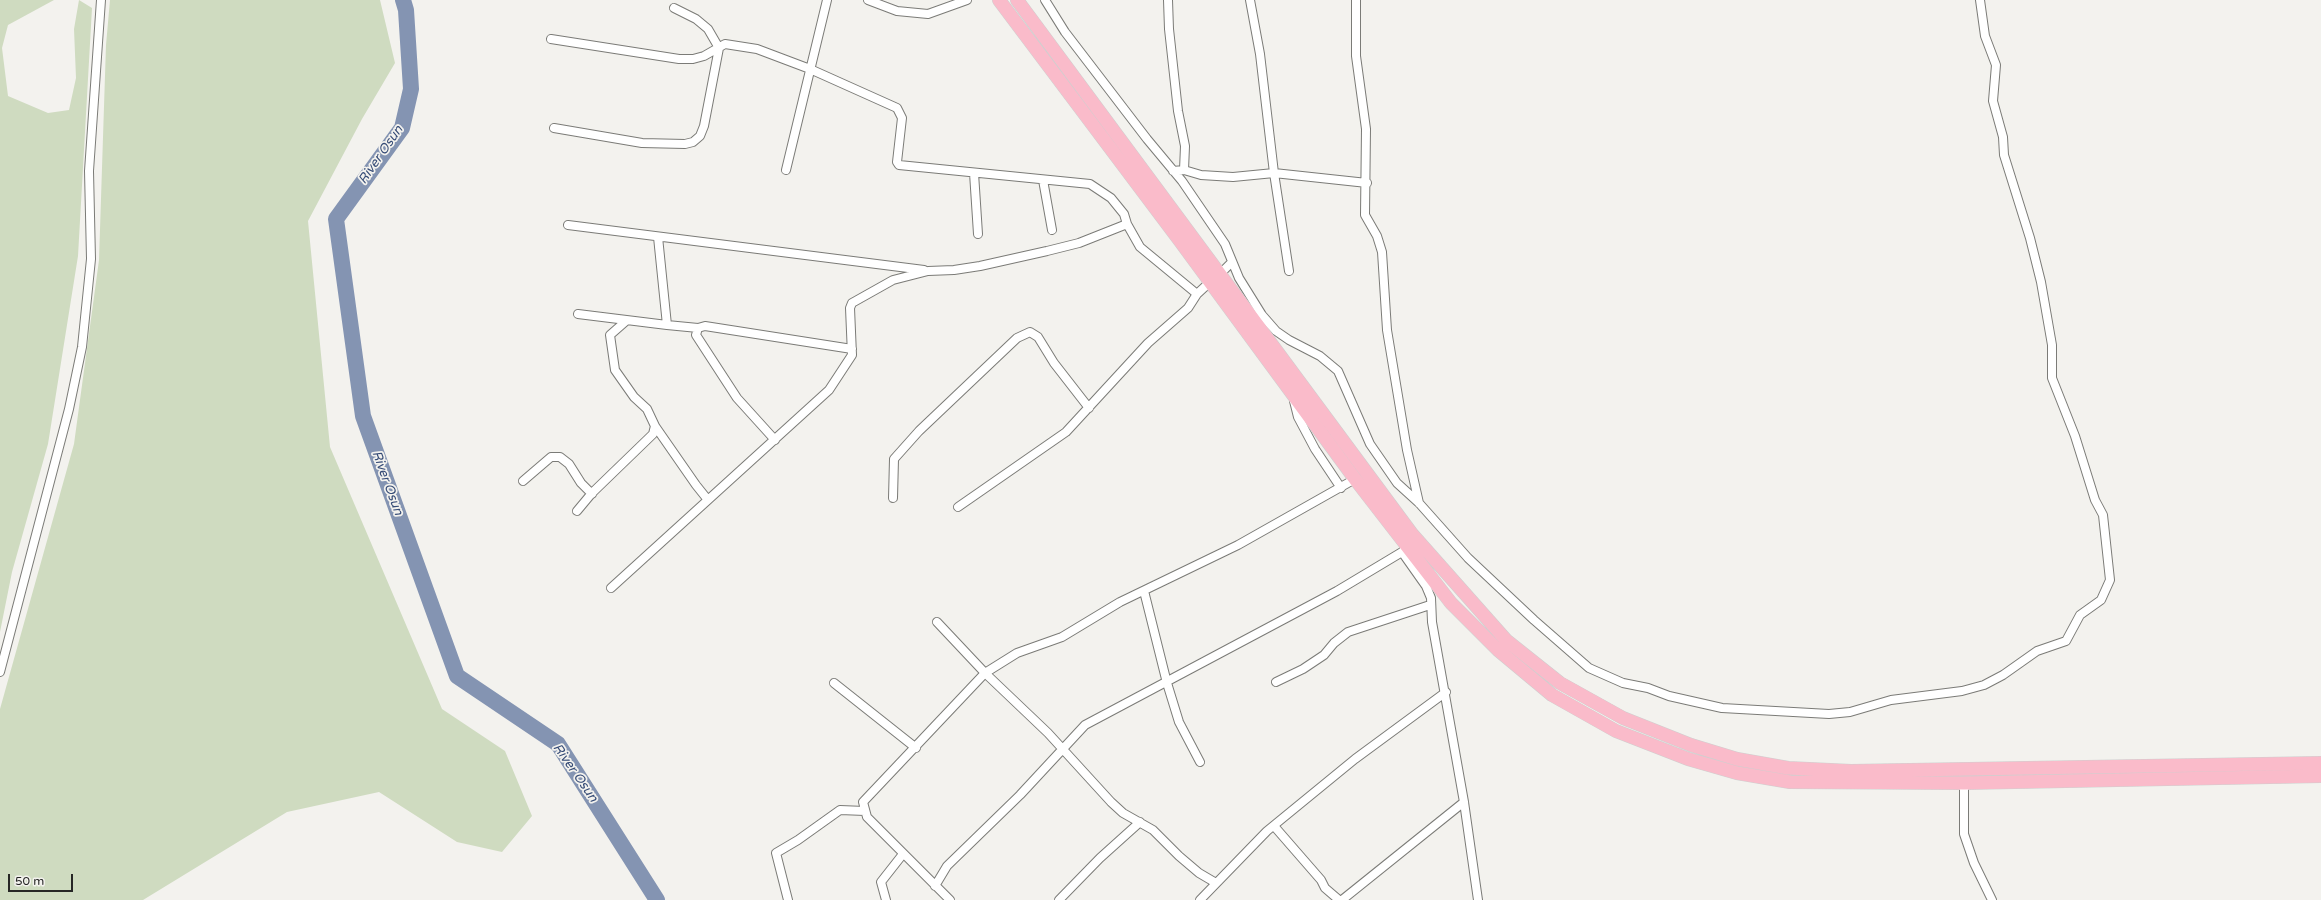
<!DOCTYPE html>
<style>
body{margin:0}
#map{position:relative;width:2321px;height:900px;overflow:hidden;background:#f3f2ee;font-family:"Varela Round",sans-serif}
canvas{display:block}
.scale{position:absolute;left:8px;top:874px;width:65px;height:18px;box-sizing:border-box;border:2px solid #262625;border-top:0;padding-left:5px;font-size:12px;line-height:14px;white-space:nowrap;color:#262625;-webkit-text-stroke:3px #f3f2ee;paint-order:stroke}
</style>
<div id="map">
<canvas width="2321" height="900"></canvas>
<div class="scale">50 m</div>
</div>
<script>
const c = document.querySelector('canvas').getContext('2d');
c.lineJoin = 'round';
function fill(path, color) {
  c.fillStyle = color;
  c.fill(path, 'evenodd');
}
function poly(rows) {
  const path = new Path2D();
  for (const r of rows) {
    path.moveTo(r[0], r[1]);
    for (let i = 2; i < r.length; i += 2) path.lineTo(r[i], r[i + 1]);
  }
  return path;
}
function stroke(path, color, width, dash) {
  c.strokeStyle = color;
  c.lineWidth = width;
  c.lineCap = dash ? 'butt' : 'round';
  c.setLineDash(dash || []);
  c.stroke(path);
}
function drawText(font, color, halo, rows, align = 'center') {
  c.font = font + ' "Varela Round",sans-serif';
  c.lineWidth = 3.5;
  c.setLineDash([]);
  c.textBaseline = 'middle';
  c.strokeStyle = halo;
  c.fillStyle = color;
  for (const [text, x, y, turn = 0] of rows) {
    c.save();
    c.translate(x, y);
    c.rotate((+turn || 0) * Math.PI / 180);
    c.textAlign = isNaN(turn) ? turn : align;
    if (halo) c.strokeText(text, 0, 0);
    c.fillText(text, 0, 0);
    c.restore();
  }
}
fill(poly([
 [0,0,54,0,8,25,2,48,8,96,48,113,69,110,76,78,74,29,79,0,92,8,78,256,48,444,12,572,0,632],
 [110,0,380,0,395,63,362,119,308,221,330,447,442,709,505,751,532,816,502,852,457,842,379,792,287,812,143,900,0,900,0,709,74,444,99,260,106,45]
]), '#cfdbc0');
stroke(poly([
 [403,0,406,10,411,89,402,128,336,219,363,416,457,676,558,744,657,900]
]), '#8494b2', 16);
const minor = poly([
 [868,0,897,11,928,14,967,0],
 [1045,0,1065,32,1147,139,1182,181,1225,244,1239,278,1262,315,1276,331,1289,340,1320,356,1338,371,1370,444,1397,483,1419,503,1468,558,1534,620,1589,668,1623,683,1648,688,1669,696,1722,708,1829,714,1850,712,1891,700,1962,691,1984,685,2003,675,2037,651,2066,641,2080,615,2101,600,2110,580,2103,515,2095,500,2075,436,2052,378,2052,345,2041,282,2030,238,2004,155,2003,137,1993,101,1996,65,1985,36,1980,0],
 [1168,0,1169,29,1178,111,1185,146,1184,170],
 [1250,0,1260,54,1274,173,1289,271],
 [1356,0,1356,56,1366,129,1365,215,1377,236,1382,252,1387,330,1407,450,1419,503],
 [551,39,679,59,693,59,704,56,725,44,757,49,810,69,897,108,902,118,897,162,899,165,1090,184,1111,198,1124,214,1127,224],
 [554,128,642,143,685,144,693,142,700,136,704,126,719,48,708,29,696,19,674,8],
 [786,170,827,0],
 [1173,171,1184,170,1201,175,1233,177,1274,173,1367,183],
 [974,173,978,234],
 [1043,180,1052,230],
 [568,225,924,270],
 [658,237,667,325,698,328],
 [1220,274,1232,262],
 [578,314,667,325],
 [1294,401,1298,417,1315,449,1341,488],
 [655,426,696,485,708,500],
 [775,440,737,398,696,335,698,328,705,326,852,349],
 [523,481,551,457,560,457,569,464,581,483,592,494],
 [893,498,894,459,919,431,1017,338,1030,332,1038,337,1054,363,1089,408],
 [958,507,1066,432,1148,343,1188,308,1197,294,1210,282],
 [577,511,592,493,653,434,655,426,647,409,634,397,615,370,610,335,626,321],
 [1402,552,1426,586,1431,598,1432,622,1464,802,1478,900],
 [611,588,829,390,852,355,850,308,852,303,893,280,928,271,954,270,980,266,1047,251,1079,243,1127,224,1140,247,1197,294],
 [1144,591,1167,683,1179,722,1200,762],
 [937,622,985,673,1048,733,1111,802,1123,813,1153,830,1179,856,1199,873,1216,883],
 [0,672,69,409,82,347,91,259,89,171,101,0],
 [1276,682,1303,669,1324,655,1334,643,1348,632,1430,605],
 [834,683,916,748],
 [1964,783,1964,834,1974,863,1992,900],
 [1274,826,1321,880,1325,888,1339,900],
 [935,886,947,866,1020,795,1085,725,1337,591,1402,552,1407,546],
 [788,900,776,853,798,840,840,810,865,811],
 [886,900,881,882,903,854],
 [950,900,867,817,863,802,985,673,1017,653,1062,637,1120,602,1238,545,1355,479],
 [1059,900,1100,858,1140,822],
 [1200,900,1267,831,1355,759,1446,692],
 [1342,900,1464,802]
]);
const trunk = poly([
 [999,0,1180,241,1355,479,1451,603,1498,650,1552,695,1616,731,1688,759,1737,773,1790,782,1964,783,2321,776],
 [1017,0,1412,534,1506,640,1560,683,1623,718,1691,745,1737,759,1788,768,1851,771,2321,763]
]);
stroke(minor, '#7b7b77', 10);
stroke(trunk, '#cfcfcf', 14);
stroke(minor, '#fff', 8);
stroke(trunk, '#fabbca', 13);
drawText('italic 13px', '#354b76', '#f3f2ee', [
 ["River Osun",381,155,-55],
 ["River Osun",387,483,70],
 ["River Osun",575,773,55]
]);
</script>
